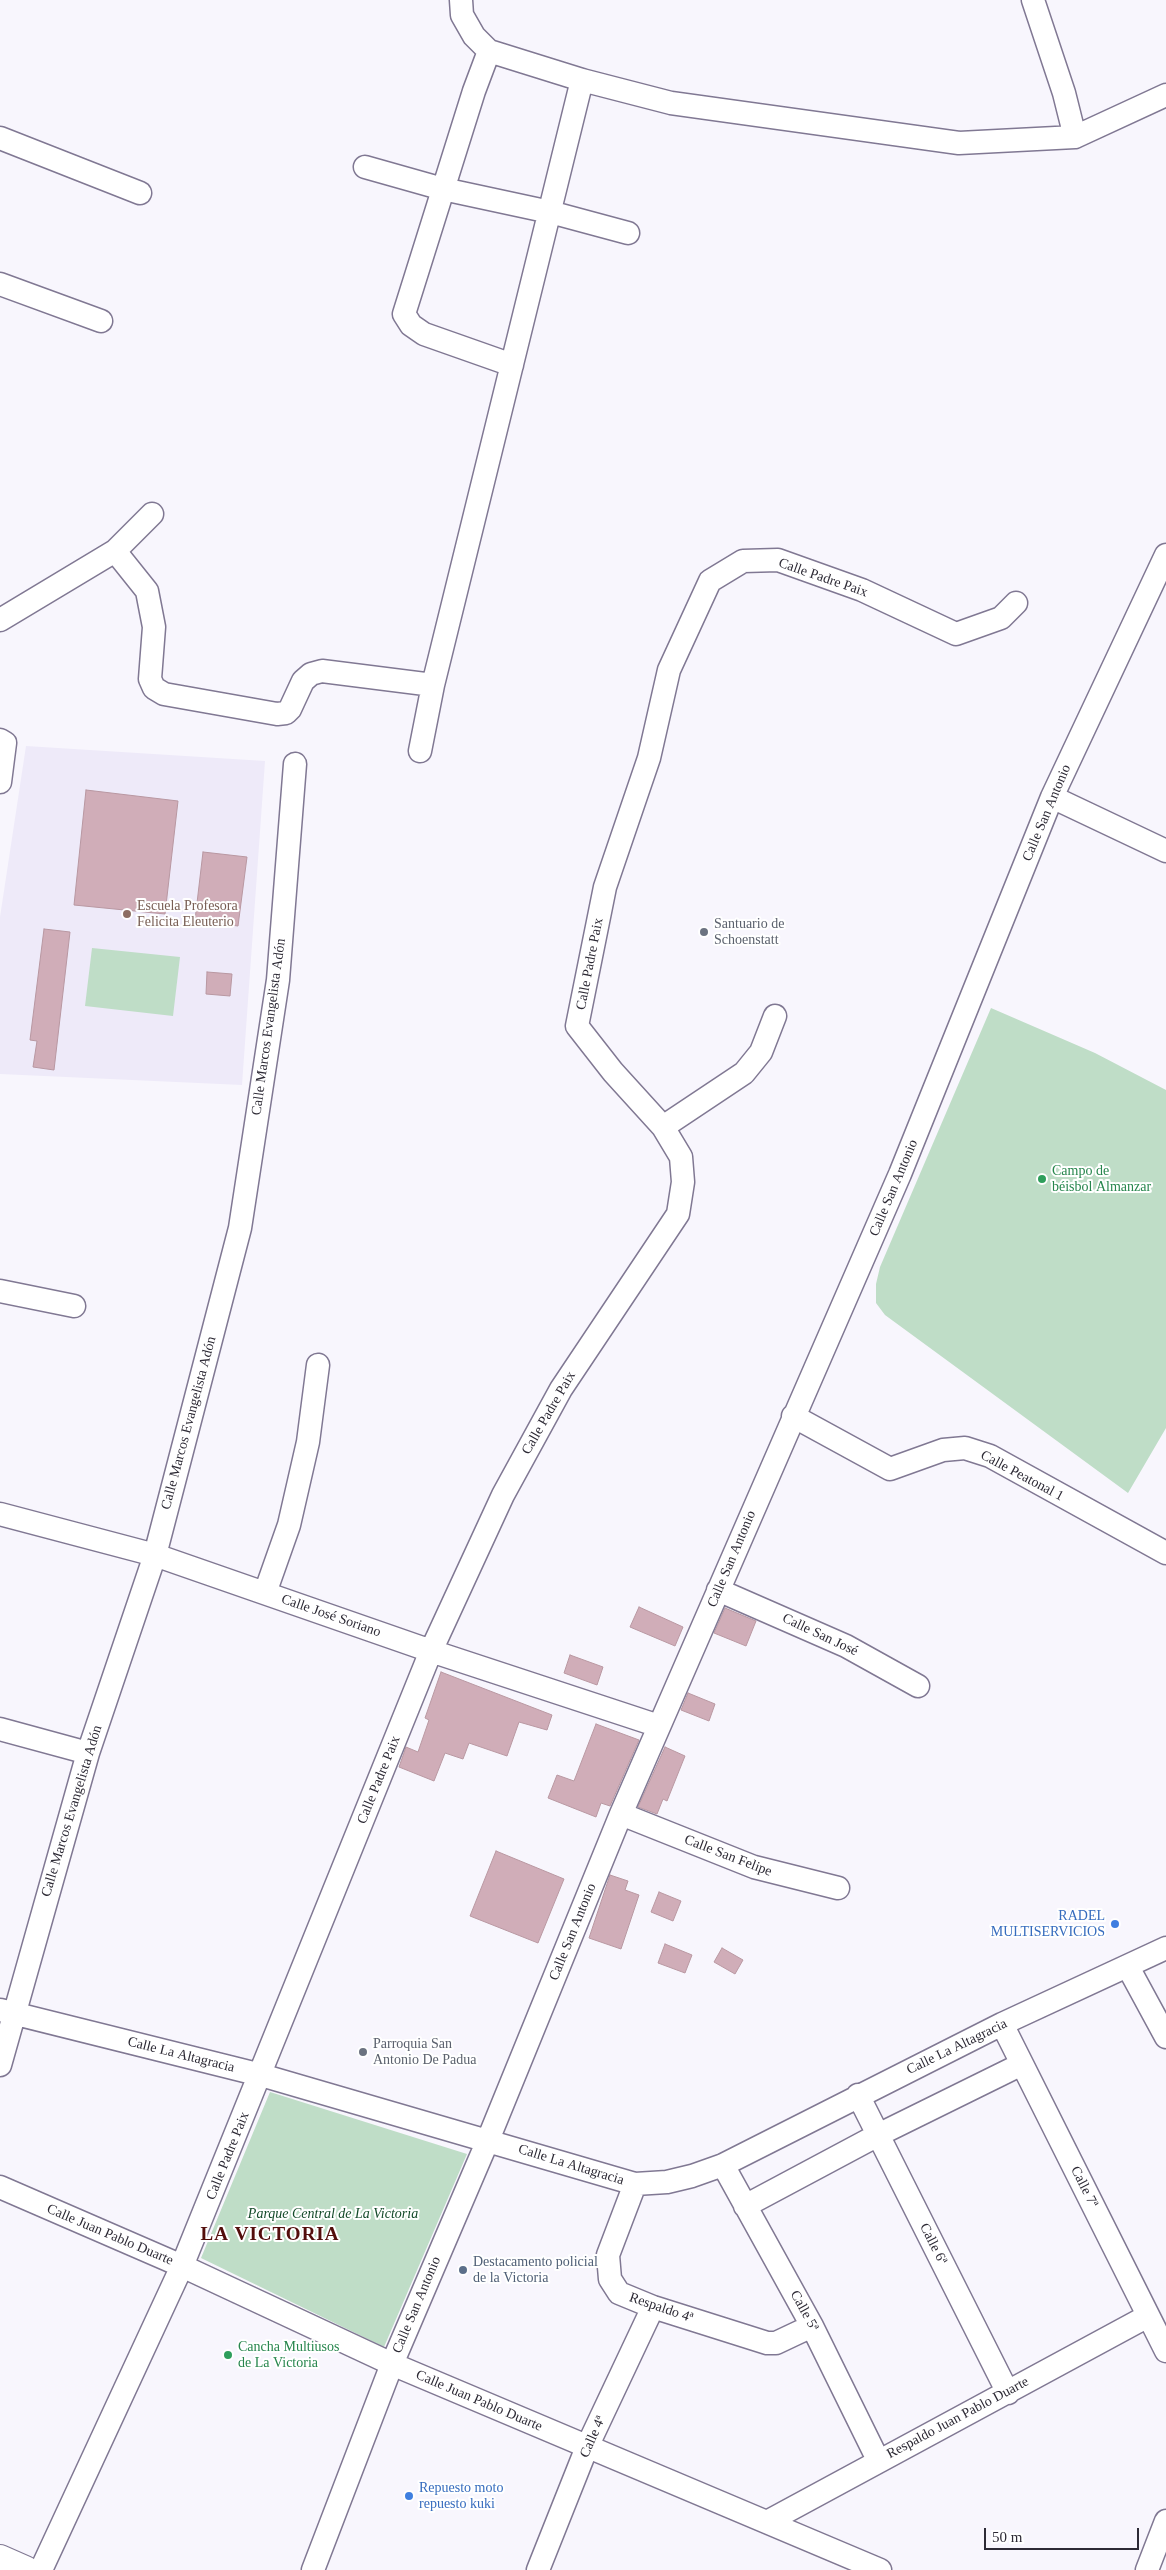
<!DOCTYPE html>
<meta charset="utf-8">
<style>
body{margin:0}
#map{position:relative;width:1166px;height:2570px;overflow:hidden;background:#f8f6fd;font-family:"Times New Roman",serif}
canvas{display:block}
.scale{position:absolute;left:984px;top:2528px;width:155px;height:22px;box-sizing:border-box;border:2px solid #2d2a35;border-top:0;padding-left:6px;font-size:15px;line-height:18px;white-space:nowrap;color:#2d2a35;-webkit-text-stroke:4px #fff;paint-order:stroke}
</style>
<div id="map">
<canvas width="1166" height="2570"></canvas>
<div class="scale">50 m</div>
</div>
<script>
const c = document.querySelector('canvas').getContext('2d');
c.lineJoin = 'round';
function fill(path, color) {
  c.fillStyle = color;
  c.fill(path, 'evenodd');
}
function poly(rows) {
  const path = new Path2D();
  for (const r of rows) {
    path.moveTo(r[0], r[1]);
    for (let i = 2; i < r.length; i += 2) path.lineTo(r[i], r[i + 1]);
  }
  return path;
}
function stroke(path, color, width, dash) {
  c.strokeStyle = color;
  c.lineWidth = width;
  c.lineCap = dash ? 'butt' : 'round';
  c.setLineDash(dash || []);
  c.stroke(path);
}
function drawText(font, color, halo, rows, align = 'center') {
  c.font = font + ' "Times New Roman",serif';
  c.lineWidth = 4;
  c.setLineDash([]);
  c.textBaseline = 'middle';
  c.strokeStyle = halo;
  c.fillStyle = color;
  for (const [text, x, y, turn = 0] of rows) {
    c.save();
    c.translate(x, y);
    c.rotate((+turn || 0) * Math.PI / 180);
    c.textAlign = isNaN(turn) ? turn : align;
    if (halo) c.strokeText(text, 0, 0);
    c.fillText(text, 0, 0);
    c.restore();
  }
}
fill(poly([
 [26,746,265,761,242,1085,0,1074,0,917]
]), '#eeeaf9');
fill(poly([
 [92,948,180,957,173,1016,85,1006],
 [991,1008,1095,1053,1166,1090,1166,1428,1128,1493,885,1315,876,1303,876,1284,880,1267],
 [270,2092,467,2154,384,2347,201,2258]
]), '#bfddc7');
const building = poly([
 [86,790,178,801,165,914,74,905,86,790],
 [203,852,247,857,238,926,195,920,203,852],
 [44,929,70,932,54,1070,33,1067,37,1041,30,1040,44,929],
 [207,972,232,974,230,996,206,994,207,972],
 [639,1607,683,1627,675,1646,630,1627,639,1607],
 [725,1608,756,1621,746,1646,714,1633,725,1608],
 [570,1655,603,1667,597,1685,564,1673,570,1655],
 [441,1672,552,1715,547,1730,519,1722,507,1756,469,1743,463,1759,445,1753,434,1781,399,1767,406,1747,418,1752,429,1720,425,1718,441,1672],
 [688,1693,715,1704,709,1721,681,1710,688,1693],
 [596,1724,639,1740,610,1806,601,1803,596,1817,548,1798,557,1775,574,1781,596,1724],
 [665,1747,685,1756,667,1801,663,1799,657,1814,638,1807,665,1747],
 [496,1851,564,1879,538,1943,470,1916,496,1851],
 [610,1875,628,1881,625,1890,639,1895,621,1949,589,1938,610,1875],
 [659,1892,681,1901,673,1921,651,1912,659,1892],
 [665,1944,692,1955,685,1973,658,1963,665,1944],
 [722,1948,743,1960,735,1974,714,1962,722,1948]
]);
fill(building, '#d0adb8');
stroke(building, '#b998a2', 1);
const street = poly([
 [461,0,462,15,474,36,489,51,582,80,671,103,959,143,1075,137,1166,95],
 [1033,0,1064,93,1075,137],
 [489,51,474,91,404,314,411,325,424,334,512,365],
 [0,138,140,193],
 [365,167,443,189,550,212,628,233],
 [0,284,101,321],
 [115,551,147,591,154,627,150,679,154,688,164,694,277,714,286,713,290,709,303,681,311,674,322,671,433,685],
 [0,620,115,551,152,514],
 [0,740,5,743,0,782],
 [420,751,433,685,582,80],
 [1052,797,1166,851],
 [663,1127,744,1073,761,1052,775,1016],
 [0,1291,74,1306],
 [793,1416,890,1469,943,1450,965,1448,990,1456,1166,1553],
 [0,1514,155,1555,431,1651,659,1726],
 [718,1590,846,1646,918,1686],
 [265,1593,289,1525,308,1442,318,1365],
 [0,1729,88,1753],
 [621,1814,754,1867,838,1888],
 [1128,1967,1166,2037],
 [0,2010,261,2075,635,2184,667,2182,692,2176,723,2165,1002,2024,1166,1948],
 [1002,2024,1166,2351],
 [0,2065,88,1753,155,1555,240,1228,278,980,295,764],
 [858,2095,1008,2393],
 [723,2165,812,2326,878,2460],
 [635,2184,608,2255,610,2279,619,2293,653,2307,767,2343,776,2343,812,2326],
 [0,2187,182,2266,392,2364,880,2570],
 [745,2206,878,2135,1022,2064],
 [767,2522,1148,2316],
 [41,2570,182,2266,431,1651,503,1495,561,1389,678,1214,683,1182,681,1157,663,1127,613,1072,577,1026,605,887,649,758,669,670,710,581,743,561,778,560,862,590,956,634,1001,618,1016,603],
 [313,2570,392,2364,488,2140,621,1814,900,1174,1052,797,1166,555],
 [538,2570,587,2447,653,2307],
 [1147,2570,1166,2521]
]);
const secondary = poly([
 [0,2559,25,2570]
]);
stroke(street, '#807893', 25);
stroke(secondary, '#807893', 30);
stroke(street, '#fff', 22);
stroke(secondary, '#fff', 28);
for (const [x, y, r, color] of [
 [127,914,5,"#8d6e63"],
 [704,932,5,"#6b7280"],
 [1042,1179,5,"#2e9e5b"],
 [1115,1924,5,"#3f7fe0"],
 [363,2052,5,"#6b7280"],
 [463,2270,5,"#5c6f8a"],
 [228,2355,5,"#2e9e5b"],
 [409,2496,5,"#3f7fe0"]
]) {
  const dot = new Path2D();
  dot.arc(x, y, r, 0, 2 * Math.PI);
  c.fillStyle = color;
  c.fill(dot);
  stroke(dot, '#fff', 2);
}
drawText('14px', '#2d2a35', '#fff', [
 ["Calle Padre Paix",823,578,19],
 ["Calle San Antonio",1047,813,-67],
 ["Calle Padre Paix",590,964,-79],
 ["Calle Marcos Evangelista Adón",269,1027,-82],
 ["Calle San Antonio",894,1188,-67],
 ["Calle Padre Paix",549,1413,-60],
 ["Calle Marcos Evangelista Adón",189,1423,-75],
 ["Calle Peatonal 1",1022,1476,28],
 ["Calle San Antonio",732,1559,-67],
 ["Calle José Soriano",331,1616,19],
 ["Calle San José",820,1635,25],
 ["Calle Padre Paix",379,1780,-68],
 ["Calle Marcos Evangelista Adón",72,1811,-73],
 ["Calle San Felipe",728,1856,21],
 ["Calle San Antonio",573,1932,-68],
 ["Calle La Altagracia",957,2047,-26],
 ["Calle La Altagracia",181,2055,14],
 ["Calle Padre Paix",228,2156,-68],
 ["Calle La Altagracia",571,2165,17],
 ["Calle 7ª",1084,2187,63],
 ["Calle Juan Pablo Duarte",110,2235,23],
 ["Calle 6ª",933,2244,63],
 ["Calle San Antonio",417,2305,-67],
 ["Respaldo 4ª",661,2308,19],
 ["Calle 5ª",804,2311,61],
 ["Calle Juan Pablo Duarte",479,2401,23],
 ["Respaldo Juan Pablo Duarte",958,2418,-28],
 ["Calle 4ª",593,2437,-66]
]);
drawText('14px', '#785e54', '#fff', [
 ["Escuela Profesora",137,906],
 ["Felicita Eleuterio",137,922]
], 'left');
drawText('14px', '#5b616d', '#fff', [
 ["Santuario de",714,924],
 ["Schoenstatt",714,940],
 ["Parroquia San",373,2044],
 ["Antonio De Padua",373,2060]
], 'left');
drawText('14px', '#27864d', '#fff', [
 ["Campo de",1052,1171],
 ["béisbol Almanzar",1052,1187],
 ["Cancha Multiusos",238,2347],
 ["de La Victoria",238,2363]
], 'left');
drawText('14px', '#366cbe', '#fff', [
 ["RADEL",1105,1916],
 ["MULTISERVICIOS",1105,1932],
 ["Repuesto moto",419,2488,"left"],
 ["repuesto kuki",419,2504,"left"]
], 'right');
drawText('italic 14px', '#134a29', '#fff', [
 ["Parque Central de La Victoria",333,2214]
]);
drawText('14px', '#4e5e75', '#fff', [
 ["Destacamento policial",473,2262],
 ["de la Victoria",473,2278]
], 'left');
c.letterSpacing = '1px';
drawText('bold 19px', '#530e0c', '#fff', [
 ["LA VICTORIA",270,2235]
]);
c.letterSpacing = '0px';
</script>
